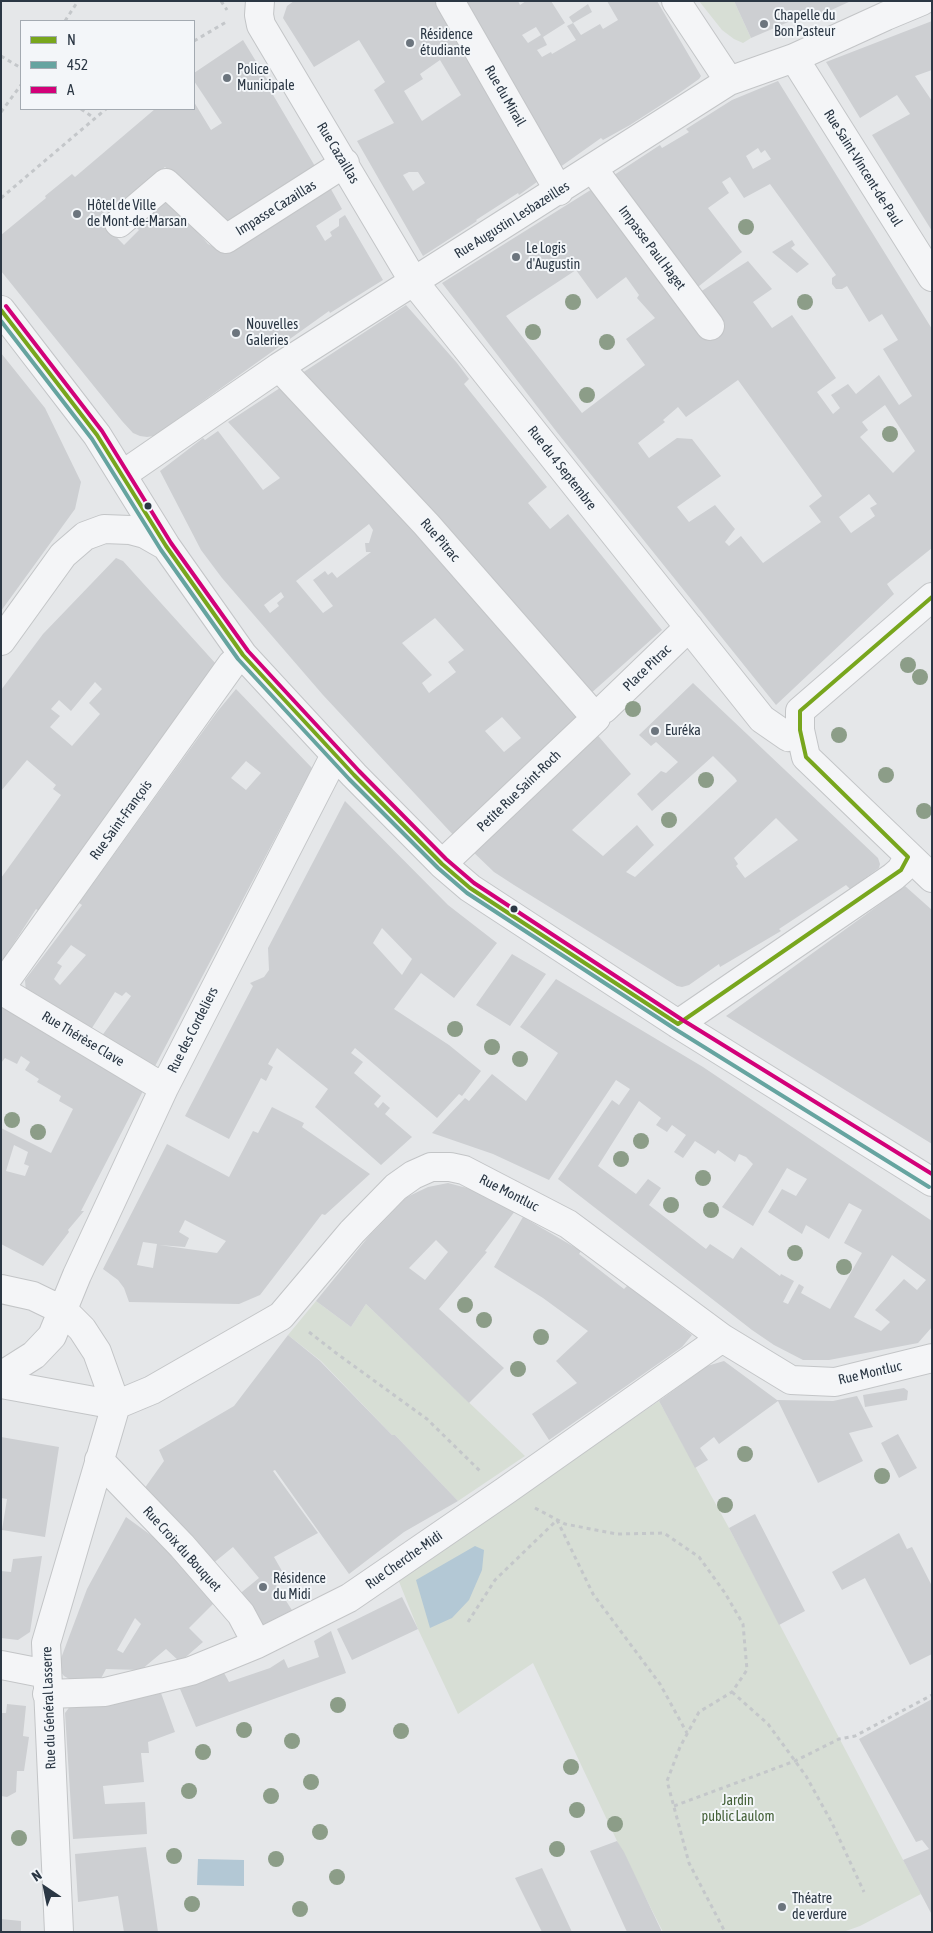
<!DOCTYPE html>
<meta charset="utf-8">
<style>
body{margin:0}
#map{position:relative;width:933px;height:1933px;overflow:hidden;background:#e5e7e9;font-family:"Asap Condensed",sans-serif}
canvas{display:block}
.frame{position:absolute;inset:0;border:2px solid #2b3744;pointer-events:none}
.legend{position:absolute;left:20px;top:20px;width:175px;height:90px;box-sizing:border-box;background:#f3f6f9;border:1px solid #a3aab1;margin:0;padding:6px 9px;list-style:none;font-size:15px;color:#2b3744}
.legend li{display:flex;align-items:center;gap:10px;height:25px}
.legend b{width:25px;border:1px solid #a3aab1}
.north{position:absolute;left:20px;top:1863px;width:50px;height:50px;-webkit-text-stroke:4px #f3f6f9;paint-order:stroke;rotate:326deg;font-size:14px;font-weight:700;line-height:20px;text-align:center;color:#2b3744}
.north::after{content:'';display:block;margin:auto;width:18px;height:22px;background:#2b3744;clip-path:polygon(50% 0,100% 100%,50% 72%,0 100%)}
</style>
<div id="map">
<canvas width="933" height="1933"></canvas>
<div class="frame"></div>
<ul class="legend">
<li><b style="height:6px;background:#78a61d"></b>N</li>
<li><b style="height:6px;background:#66a4a0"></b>452</li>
<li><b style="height:6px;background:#d20179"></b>A</li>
</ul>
<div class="north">N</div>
</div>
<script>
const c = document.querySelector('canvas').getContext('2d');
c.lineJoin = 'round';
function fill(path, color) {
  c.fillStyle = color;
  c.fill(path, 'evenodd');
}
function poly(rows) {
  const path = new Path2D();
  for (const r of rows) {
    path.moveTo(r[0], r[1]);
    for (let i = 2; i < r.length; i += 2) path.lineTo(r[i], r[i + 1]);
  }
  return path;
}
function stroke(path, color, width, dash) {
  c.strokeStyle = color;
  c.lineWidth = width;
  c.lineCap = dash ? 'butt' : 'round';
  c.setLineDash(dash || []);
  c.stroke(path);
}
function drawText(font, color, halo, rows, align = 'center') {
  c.font = font + ' "Asap Condensed",sans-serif';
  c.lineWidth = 4;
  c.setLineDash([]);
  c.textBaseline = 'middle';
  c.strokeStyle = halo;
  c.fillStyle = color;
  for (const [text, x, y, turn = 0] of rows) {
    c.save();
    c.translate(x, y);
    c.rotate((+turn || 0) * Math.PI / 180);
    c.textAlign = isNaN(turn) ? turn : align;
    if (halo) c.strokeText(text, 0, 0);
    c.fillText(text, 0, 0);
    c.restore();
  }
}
fill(poly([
 [699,1,734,1,751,38,743,43,734,39,722,30],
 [316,1301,351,1327,366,1304,525,1456,458,1501,395,1435,392,1435,321,1361,288,1335],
 [659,1401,729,1528,921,1894,860,1926,843,1932,663,1932,617,1841,533,1663,458,1714,418,1629,398,1579]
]), '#d7ded5');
fill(poly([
 [475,1546,484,1550,482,1570,469,1600,452,1618,430,1628,416,1580],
 [198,1859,244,1860,244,1886,197,1885]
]), '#b3c8d5');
fill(poly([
 [294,1,437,1,541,179,519,195,518,193,476,220,477,221,423,256,357,141,394,123,374,90,385,82,359,40,314,67,283,18,287,6],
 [440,60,461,95,422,121,404,91,423,79,420,74],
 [409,172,418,172,425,183,413,191,403,175],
 [461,1,518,1,520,5,526,1,551,1,565,23,543,37,547,45,537,50,542,57,551,52,552,54,576,40,567,26,573,23,569,17,588,4,592,12,573,23,581,35,600,24,603,29,618,20,607,1,657,1,701,76,699,79,678,94,630,125,603,140,601,138,556,170],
 [536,27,541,35,528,43,522,35],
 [734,1,851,1,816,17,814,11,751,38],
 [932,21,932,70,915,76,932,101,932,231,872,135,910,114,897,95,860,118,826,62],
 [243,40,268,81,266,83,319,173,234,227,198,199,165,167,108,213,106,210,98,218,124,245,139,230,134,225,167,197,208,244,220,250,327,182,342,209,316,226,325,241,332,236,330,232,339,226,339,219,345,215,383,280,330,313,329,311,154,436,147,437,140,436,133,433,122,421,1,271,1,235,46,198,45,196,72,174,75,177,155,109,194,109,194,102,211,130,222,123,194,81,194,73],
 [778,81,932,329,932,548,887,584,894,594,776,705,556,431,442,283,597,186,697,294,748,261,772,289,753,302,772,328,792,315,836,378,817,392,833,414,840,408,831,395,848,384,856,394,879,375,899,405,912,396,883,349,898,340,882,314,869,322,847,286,842,289,836,289,832,284,832,278,836,275,770,184,744,198,730,177,722,182,729,193,708,208,742,252,694,290,608,179,660,145,662,148,689,132,686,129,732,100],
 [758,148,761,153,765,150,771,159,753,169,746,156],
 [576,270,597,299,626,277,639,295,637,298,655,318,626,339,645,365,582,413,506,316],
 [738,380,822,496,809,506,821,522,763,563,741,536,729,546,725,542,735,529,715,505,689,522,677,507,721,476,692,439,677,438,649,458,638,443,665,422,663,420,678,407,686,417],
 [885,405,915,451,893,473,860,437,868,430,862,422],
 [869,494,877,504,870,508,875,516,851,533,839,517],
 [792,240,795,245,791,248,809,264,797,273,772,252],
 [406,305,457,363,469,379,464,384,547,487,528,503,550,529,568,514,662,630,589,695,296,377],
 [1,353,45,408,81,482,75,509,1,611],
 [283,386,288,387,580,718,456,838,323,695,222,578,201,550,160,471,203,438,205,440,218,431,263,490,280,478,228,422],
 [369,524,373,530,369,543,365,543,366,552,371,552,337,578,332,572,328,575,325,571,313,580,333,606,323,613,296,581],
 [281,592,284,597,277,603,279,606,270,613,264,605],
 [435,618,464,650,448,662,456,672,429,693,422,683,432,675,402,643],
 [502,717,521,738,504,752,485,731],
 [116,558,123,561,216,664,39,911,36,909,1,963,1,878,61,795,53,789,56,785,27,760,1,791,1,690,43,634],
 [95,682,102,689,89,703,100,714,72,746,50,727,60,716,51,709,59,700,71,711],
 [693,683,878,858,880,864,879,868,850,889,846,885,779,929,781,931,720,967,719,964,689,985,682,987,677,986,514,885,494,872,470,849,594,731,631,774,572,830,603,856,637,825,654,845,626,872,635,877,737,781,735,778,713,756,652,811,637,794,661,771,666,773,678,762,656,742,651,746,639,735],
 [776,818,798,840,745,878,736,866,738,864,734,858],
 [236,689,312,768,153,1070,101,1037,131,996,126,992,122,996,115,992,90,1031,26,993,25,980,82,905,79,903,172,774,217,712],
 [246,761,261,773,246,790,231,778],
 [71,945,86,955,60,985,54,979,62,966,57,963],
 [345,801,448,905,497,943,454,998,421,973,394,1009,449,1045,481,1071,462,1096,459,1094,437,1118,355,1048,351,1053,363,1062,354,1073,381,1096,374,1104,378,1108,383,1102,390,1108,385,1114,412,1137,381,1165,315,1107,328,1089,277,1048,268,1064,273,1067,266,1081,261,1078,229,1139,185,1116,253,986,250,983,264,977,269,970,268,948],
 [382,928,412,959,402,975,373,943],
 [905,886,932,910,932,1144,726,1016],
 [512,954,546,974,510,1026,476,1005],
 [556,979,703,1067,932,1221,932,1327,918,1343,829,1360,803,1360,774,1345,752,1330,558,1179,612,1100,619,1105,630,1089,616,1080,549,1180,493,1154,432,1133,465,1098,469,1101,492,1074,526,1101,558,1053,520,1027],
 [639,1101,661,1118,656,1125,667,1132,672,1125,686,1135,674,1152,683,1158,695,1141,715,1154,718,1150,735,1162,739,1154,746,1157,753,1164,722,1207,753,1226,787,1168,807,1179,796,1196,782,1189,768,1212,802,1234,806,1225,829,1239,849,1203,862,1210,844,1243,862,1253,830,1309,801,1293,804,1287,799,1284,788,1304,783,1302,794,1281,781,1274,780,1276,741,1247,733,1259,710,1244,706,1249,649,1205,661,1188,648,1179,636,1194,598,1166],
 [892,1255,926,1280,917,1290,904,1279,875,1310,890,1322,881,1331,854,1317],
 [1,1006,143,1091,81,1211,84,1211,68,1230,69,1232,43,1266,1,1244,1,1128,51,1153,73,1109,59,1101,61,1096,37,1082,39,1079,25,1070,30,1062,21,1056,17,1064,5,1058,1,1063],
 [14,1145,28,1152,24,1164,29,1166,25,1176,6,1171],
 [272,1107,304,1123,302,1127,370,1174,325,1215,322,1214,260,1295,239,1304,129,1302,124,1288,118,1280,103,1269,167,1144,229,1177,253,1131,258,1133],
 [185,1220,226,1241,217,1253,159,1245,185,1247,189,1238,179,1232],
 [143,1242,157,1244,153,1268,137,1265],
 [448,1183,467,1188,491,1197,515,1211,485,1251,487,1252,439,1309,504,1368,469,1403,366,1304,351,1327,316,1301,369,1236,407,1197,428,1187],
 [436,1240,448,1252,425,1280,409,1268],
 [523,1217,581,1251,579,1254,624,1289,628,1285,692,1335,682,1347,549,1440,532,1414,577,1383,556,1361,588,1331,543,1298,494,1267],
 [288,1335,320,1361,392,1435,395,1435,458,1501,404,1532,349,1574,275,1470,273,1471,318,1533,274,1557,282,1571,271,1577,295,1615,264,1631,237,1596,259,1578,233,1547,211,1565,144,1489,164,1461,159,1450,234,1406],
 [724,1361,777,1400,833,1401,857,1396,873,1427,849,1433,863,1461,818,1483,778,1401,719,1444,714,1437,700,1448,708,1460,695,1468,659,1401,707,1366],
 [904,1388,908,1391,907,1400,865,1407,863,1395],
 [898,1434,917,1468,899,1478,881,1443],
 [1,1437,59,1447,45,1537,2,1530,7,1499,1,1498],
 [755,1514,805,1611,779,1625,729,1528],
 [126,1517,174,1552,172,1557,217,1600,189,1628,203,1642,180,1662,166,1649,141,1670,106,1669,98,1684,71,1680,64,1676,59,1670,60,1661,87,1589],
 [135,1618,141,1624,123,1653,117,1650],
 [899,1533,907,1549,912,1547,932,1586,932,1654,910,1665,865,1578,842,1590,832,1572],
 [42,1556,30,1632,18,1640,1,1638,1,1571,11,1572,13,1559],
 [402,1597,418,1629,352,1660,337,1629],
 [331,1631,346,1673,196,1727,180,1689,223,1671,229,1682,270,1668,284,1659,288,1668,319,1657,314,1641],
 [161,1693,175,1732,148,1742,149,1753,141,1753,144,1782,103,1786,105,1804,145,1802,147,1834,73,1839,65,1713,71,1705,133,1698],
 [932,1699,932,1915,903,1860,929,1849,922,1840,916,1842,859,1739],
 [7,1704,26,1706,23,1736,29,1737,24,1771,17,1771,16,1792,7,1797,1,1796,1,1713,6,1713],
 [617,1841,624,1852,662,1932,627,1932,590,1851],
 [146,1847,158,1932,124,1932,118,1896,78,1902,75,1854],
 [542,1868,572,1932,542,1932,515,1878],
 [1,1919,21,1921,21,1932,1,1932]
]), '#cdcfd2');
const minor = poly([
 [260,1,259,15,261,25,414,282,762,719,788,737,800,730],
 [450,1,559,191],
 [676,1,729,81],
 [794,58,932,277],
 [593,169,710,326],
 [119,223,166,183,226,239,345,163],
 [1,310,97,435,166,546,243,655,354,775,442,864,470,888,678,1024,932,1182],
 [279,367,426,524,596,718,442,864],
 [122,475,279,367,729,81,794,58,886,16,922,1],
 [932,597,800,711,800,730,806,757,932,878],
 [1,641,63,555,85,536,104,529,130,530,145,534,166,546],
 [604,709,689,627],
 [1,987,232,664,243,655],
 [1,990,164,1088],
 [678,1024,893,877,901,870,908,857],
 [1,1289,33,1296,64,1311,82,1329,97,1352,116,1405],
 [1,1376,34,1355,52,1336,77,1275,164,1088,335,755],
 [1,1384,116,1405],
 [116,1405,152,1390,281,1316,352,1232,396,1187,413,1175,431,1167,450,1167,464,1170,568,1224,722,1338,791,1380,835,1382,932,1358],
 [99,1460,182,1546,241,1614,257,1644],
 [1,1665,47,1674],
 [47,1694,105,1692,191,1671,257,1644,349,1598,505,1491,722,1338],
 [59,1932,46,1643,116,1405]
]);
stroke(minor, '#c3c5c7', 30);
stroke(poly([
 [221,1,227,10],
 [65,21,78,1],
 [194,41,228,21],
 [1,56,21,68],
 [81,109,94,118],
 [1,112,21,85],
 [1,198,106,109],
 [309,1332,336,1353,427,1419,480,1471],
 [535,1508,565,1524,617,1534,664,1533,699,1557,725,1593,743,1624,747,1670,732,1692,699,1712,680,1747,667,1781,689,1863,725,1932],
 [468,1622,495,1580,557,1520,593,1594,660,1684,687,1733],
 [732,1692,768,1724,806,1776,832,1823,864,1892],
 [674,1806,795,1761,839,1739,855,1736,932,1695]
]), '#c4c7ca', 3, [4, 4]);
stroke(minor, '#f4f5f7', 28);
stroke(poly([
 [1,310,97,435,166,546,243,655,354,775,442,864,470,888,678,1024,901,870,908,857,806,757,800,730,800,711,932,597]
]), '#78a61d', 4);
stroke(poly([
 [1,321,92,439,161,550,238,659,349,779,438,868,467,893,675,1029,929,1187]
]), '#66a4a0', 4);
stroke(poly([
 [6,306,102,431,171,543,248,651,359,771,446,859,474,883,681,1019,932,1174]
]), '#d20179', 4);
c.fillStyle = '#8c9d88';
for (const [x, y] of [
 [746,227],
 [573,302],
 [805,302],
 [533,332],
 [607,342],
 [587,395],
 [890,434],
 [908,665],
 [920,677],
 [633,709],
 [839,735],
 [886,775],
 [706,780],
 [924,811],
 [669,820],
 [455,1029],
 [492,1047],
 [520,1059],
 [12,1120],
 [38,1132],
 [641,1141],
 [621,1159],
 [703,1178],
 [671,1205],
 [711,1210],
 [795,1253],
 [844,1267],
 [465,1305],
 [484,1320],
 [541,1337],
 [518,1369],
 [745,1454],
 [882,1476],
 [725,1505],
 [338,1705],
 [244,1730],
 [401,1731],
 [292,1741],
 [203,1752],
 [571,1767],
 [311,1782],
 [189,1791],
 [271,1796],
 [577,1810],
 [615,1824],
 [320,1832],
 [19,1838],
 [557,1849],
 [174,1856],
 [276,1859],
 [337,1877],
 [192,1904],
 [300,1909]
]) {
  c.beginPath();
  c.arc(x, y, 8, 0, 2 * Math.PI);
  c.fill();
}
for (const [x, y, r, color] of [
 [764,24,5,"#6c757e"],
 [410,43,5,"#6c757e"],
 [227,78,5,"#6c757e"],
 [77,214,5,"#6c757e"],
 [516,257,5,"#6c757e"],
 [236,333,5,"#6c757e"],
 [148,506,4.5,"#2b3744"],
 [655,731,5,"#6c757e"],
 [514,909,4.5,"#2b3744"],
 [263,1587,5,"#6c757e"],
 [782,1907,5,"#6c757e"]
]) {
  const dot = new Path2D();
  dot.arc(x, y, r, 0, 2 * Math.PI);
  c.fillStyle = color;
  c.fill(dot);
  stroke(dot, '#f3f6f9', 2);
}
drawText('14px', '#2b3744', '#f3f6f9', [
 ["Chapelle du",774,16],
 ["Bon Pasteur",774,32],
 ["Résidence",420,35],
 ["étudiante",420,51],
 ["Police",237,70],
 ["Municipale",237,86],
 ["Hôtel de Ville",87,206],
 ["de Mont-de-Marsan",87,222],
 ["Le Logis",526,249],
 ["d'Augustin",526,265],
 ["Nouvelles",246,325],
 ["Galeries",246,341],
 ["Euréka",665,731],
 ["Résidence",273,1579],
 ["du Midi",273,1595],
 ["Théatre",792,1899],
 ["de verdure",792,1915]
], 'left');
drawText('14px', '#2b3744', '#f3f6f9', [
 ["Rue du Mirail",505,96,60],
 ["Rue Cazaillas",338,153,59],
 ["Rue Saint-Vincent-de-Paul",863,168,58],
 ["Impasse Cazaillas",276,208,-32],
 ["Rue Augustin Lesbazeilles",512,220,-32],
 ["Impasse Paul Haget",652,248,53],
 ["Rue du 4 Septembre",562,468,52],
 ["Rue Pitrac",440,540,49],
 ["Place Pitrac",647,668,-44],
 ["Petite Rue Saint-Roch",519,791,-44],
 ["Rue Saint-François",121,820,-54],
 ["Rue des Cordeliers",193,1030,-63],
 ["Rue Thérèse Clave",83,1039,31],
 ["Rue Montluc",509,1193,27],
 ["Rue Montluc",870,1373,-13],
 ["Rue Croix du Bouquet",182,1549,48],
 ["Rue Cherche-Midi",404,1560,-35],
 ["Rue du Général Lasserre",49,1708,-92]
]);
drawText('14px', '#446038', '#f3f6f9', [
 ["Jardin",738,1801],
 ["public Laulom",738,1817]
]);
</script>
